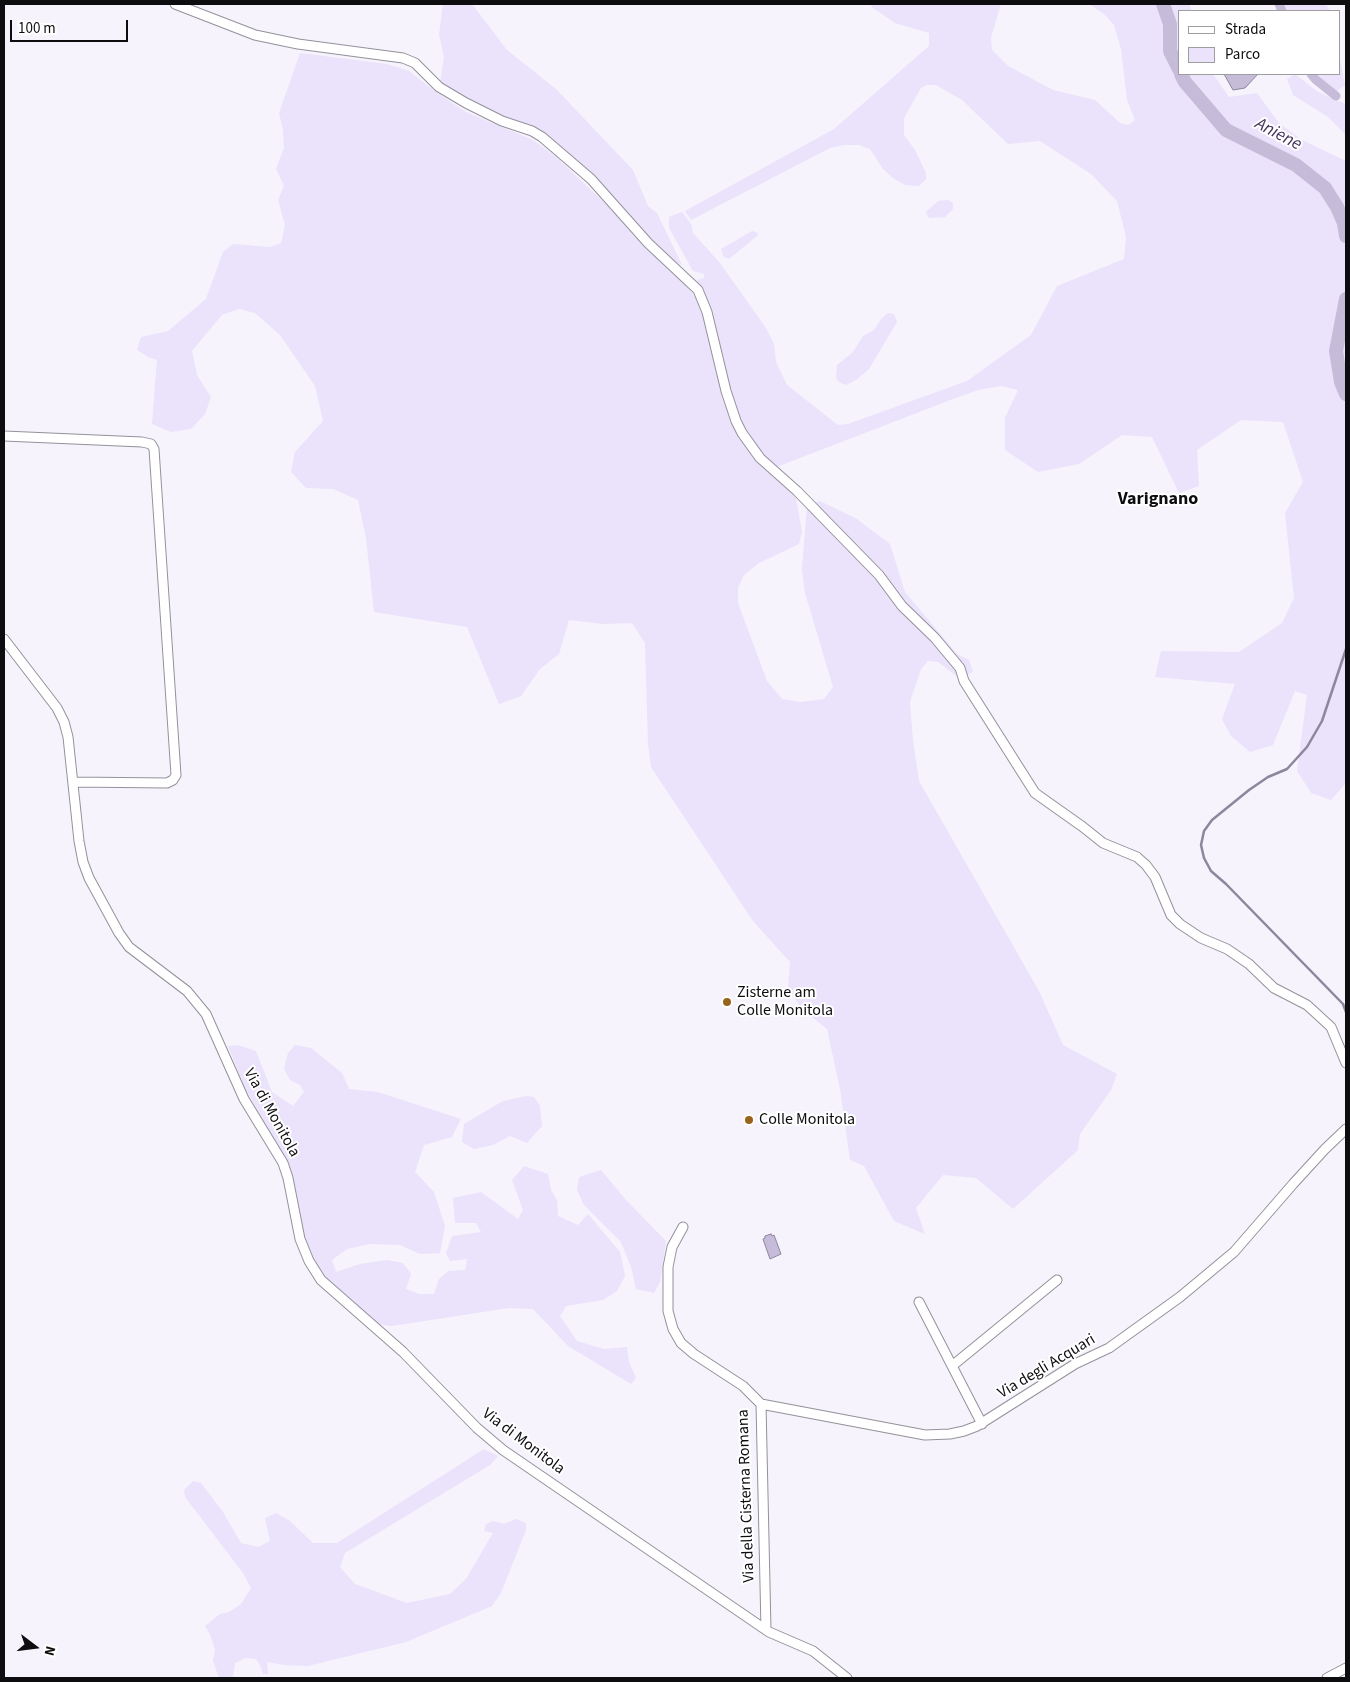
<!DOCTYPE html>
<style>
body{margin:0}
#map{position:relative;width:1350px;height:1682px;overflow:hidden;background:#f6f3fc;font-family:"Source Sans 3",sans-serif}
canvas{display:block}
.frame{position:absolute;inset:0;border:5px solid #0d0c0f;pointer-events:none}
.legend{position:absolute;left:1178px;top:10px;width:162px;height:65px;box-sizing:border-box;background:#fff;border:1px solid #9e9e9f;margin:0;padding:6px 9px;list-style:none;font-size:15px;color:#0d0c0f}
.legend li{display:flex;align-items:center;gap:10px;height:25px}
.legend b{width:25px;border:1px solid #9e9e9f}
.north{position:absolute;left:10px;top:1622px;width:50px;height:50px;-webkit-text-stroke:4px #fff;paint-order:stroke;rotate:105deg;font-size:14px;font-weight:700;line-height:20px;text-align:center;color:#0d0c0f}
.north::after{content:'';display:block;margin:auto;width:18px;height:22px;background:#0d0c0f;clip-path:polygon(50% 0,100% 100%,50% 72%,0 100%)}
.scale{position:absolute;left:10px;top:20px;width:118px;height:22px;box-sizing:border-box;border:2px solid #0d0c0f;border-top:0;padding-left:6px;font-size:15px;line-height:18px;white-space:nowrap;color:#0d0c0f;-webkit-text-stroke:4px #fff;paint-order:stroke}
</style>
<div id="map">
<canvas width="1350" height="1682"></canvas>
<div class="frame"></div>
<ul class="legend">
<li><b style="height:6px;background:#fff"></b>Strada</li>
<li><b style="height:14px;background:#ebe2fb"></b>Parco</li>
</ul>
<div class="north">N</div>
<div class="scale">100 m</div>
</div>
<script>
const c = document.querySelector('canvas').getContext('2d');
c.lineJoin = 'round';
function fill(path, color) {
  c.fillStyle = color;
  c.fill(path, 'evenodd');
}
function poly(rows) {
  const path = new Path2D();
  for (const r of rows) {
    path.moveTo(r[0], r[1]);
    for (let i = 2; i < r.length; i += 2) path.lineTo(r[i], r[i + 1]);
  }
  return path;
}
function stroke(path, color, width, dash) {
  c.strokeStyle = color;
  c.lineWidth = width;
  c.lineCap = dash ? 'butt' : 'round';
  c.setLineDash(dash || []);
  c.stroke(path);
}
function drawText(font, color, halo, rows, align = 'center') {
  c.font = font + ' "Source Sans 3",sans-serif';
  c.lineWidth = 4;
  c.setLineDash([]);
  c.textBaseline = 'middle';
  c.strokeStyle = halo;
  c.fillStyle = color;
  for (const [text, x, y, turn = 0] of rows) {
    c.save();
    c.translate(x, y);
    c.rotate((+turn || 0) * Math.PI / 180);
    c.textAlign = isNaN(turn) ? turn : align;
    if (halo) c.strokeText(text, 0, 0);
    c.fillText(text, 0, 0);
    c.restore();
  }
}
fill(poly([
 [443,4,472,4,507,50,556,89,633,170,648,206,657,213,682,265,669,259,614,197,545,135,491,112,440,83,444,57,439,35],
 [870,4,1001,4,991,37,992,50,1008,66,1053,90,1095,100,1120,123,1128,125,1135,120,1127,100,1121,49,1114,25,1104,14,1089,4,1189,4,1192,11,1179,11,1179,74,1213,74,1229,97,1257,93,1279,123,1302,140,1346,161,1346,783,1331,800,1311,793,1297,771,1307,695,1295,691,1273,745,1250,752,1231,736,1222,719,1235,684,1155,677,1161,651,1239,652,1282,623,1294,598,1285,513,1303,482,1283,422,1241,420,1197,450,1199,486,1179,493,1152,437,1122,435,1079,464,1038,472,1005,450,1005,418,1018,390,1001,386,978,390,953,399,774,468,762,456,740,424,698,286,697,280,704,278,704,274,693,271,669,228,669,217,682,212,691,224,693,233,720,263,766,328,774,344,776,362,787,385,838,425,848,424,967,381,1031,335,1057,286,1124,259,1126,237,1117,201,1091,174,1040,141,1008,144,962,100,936,85,927,85,921,88,904,118,904,135,915,150,926,173,926,179,919,186,905,185,893,178,883,169,870,149,859,145,844,145,830,148,691,220,685,211,834,129,929,46,929,33,895,23,873,8],
 [1283,4,1326,4,1330,11,1286,11],
 [300,53,387,64,409,71,433,90,466,112,533,140,556,157,608,206,641,244,670,269,694,295,701,305,740,437,796,498,802,532,799,544,759,563,744,575,738,588,738,603,767,681,782,699,801,702,824,699,833,687,805,593,802,569,807,506,820,501,857,519,890,544,905,592,957,654,969,660,973,672,959,678,938,662,928,661,921,669,910,702,913,741,919,781,1039,991,1063,1045,1117,1074,1111,1090,1080,1134,1078,1150,1013,1209,976,1178,943,1175,916,1208,925,1234,894,1221,864,1166,850,1160,840,1089,827,1029,802,1009,788,988,790,962,753,921,651,767,648,744,645,643,632,623,604,624,569,620,559,654,540,669,521,696,499,704,467,627,374,612,366,538,358,500,333,489,306,488,291,472,295,452,323,421,315,386,280,335,255,313,239,309,222,315,192,351,197,375,211,397,205,414,191,429,171,432,152,424,157,360,148,357,137,350,141,337,168,331,206,299,223,252,233,244,270,247,281,243,285,225,278,200,284,186,276,169,284,148,283,130,279,113],
 [1339,55,1345,85,1336,92,1316,74,1339,74],
 [1295,74,1318,92,1346,104,1346,135,1328,117,1293,95,1287,79],
 [948,200,953,203,953,209,945,217,929,218,926,212,938,201],
 [752,231,758,233,757,236,729,259,723,256,721,249],
 [888,313,894,314,897,322,869,369,856,380,846,385,839,382,836,378,837,365,853,352,863,336,874,330,881,319],
 [238,1045,256,1051,272,1092,293,1106,304,1092,300,1085,290,1080,284,1069,288,1053,295,1045,311,1048,342,1073,349,1089,378,1092,461,1119,452,1137,424,1145,415,1172,434,1192,445,1226,440,1253,420,1254,400,1245,370,1244,347,1249,332,1260,336,1272,360,1264,387,1260,403,1263,411,1274,406,1289,419,1294,434,1294,439,1279,448,1271,465,1270,467,1259,450,1261,446,1253,452,1236,481,1232,476,1223,455,1223,453,1198,481,1192,518,1219,523,1210,512,1180,524,1166,548,1174,551,1190,557,1200,558,1216,578,1225,588,1214,620,1252,625,1276,617,1291,603,1300,566,1306,560,1316,577,1341,604,1349,627,1347,629,1362,636,1378,631,1384,568,1346,533,1309,509,1308,392,1326,374,1324,330,1286,317,1269,303,1237,291,1172,245,1088,228,1046],
 [526,1096,534,1097,540,1106,542,1126,527,1143,510,1136,493,1145,474,1149,462,1142,464,1124,503,1101],
 [601,1170,626,1200,666,1241,660,1282,654,1293,636,1289,631,1267,621,1242,584,1205,577,1190,579,1177],
 [484,1449,498,1456,490,1465,345,1553,340,1567,355,1584,407,1603,450,1594,466,1579,493,1533,484,1531,486,1524,493,1521,504,1524,516,1519,526,1523,526,1530,501,1593,492,1606,406,1642,308,1666,284,1665,267,1662,268,1674,263,1674,260,1665,256,1659,246,1658,235,1663,233,1678,219,1678,213,1661,215,1650,210,1634,205,1626,220,1614,229,1612,241,1604,251,1588,243,1573,185,1497,184,1490,193,1481,201,1483,223,1512,241,1543,258,1547,270,1541,265,1518,276,1513,290,1521,313,1543,337,1543]
]), '#ebe2fb');
const water = poly([
 [1224,74,1258,74,1245,88,1233,90,1224,74],
 [771,1234,772,1236,774,1235,781,1254,770,1259,763,1239,765,1238,765,1236,771,1234]
]);
fill(water, '#c6bbd8');
stroke(water, '#8e869c', 1);
stroke(poly([
 [1346,649,1322,721,1307,747,1287,769,1268,777,1249,790,1212,820,1204,831,1201,845,1204,858,1211,871,1226,884,1343,1004,1346,1012]
]), '#8e869c', 2.5);
stroke(poly([
 [1279,4,1282,11],
 [1311,74,1315,79,1336,96]
]), '#c6bbd8', 9);
stroke(poly([
 [1163,4,1170,24,1170,51,1179,69],
 [1181,74,1185,82,1226,130,1296,165,1325,188,1337,207,1344,223,1346,236],
 [1346,299,1336,351,1341,382,1346,394]
]), '#c6bbd8', 14);
const minor = poly([
 [175,4,255,35,298,44,403,58,415,63,439,87,466,103,502,121,532,131,542,137,591,179,648,243,698,290,707,312,726,391,736,421,742,433,760,458,797,491,879,575,902,606,935,638,960,668,964,681,1035,793,1083,827,1103,843,1137,857,1146,865,1155,877,1171,915,1180,924,1201,938,1227,949,1249,964,1274,988,1307,1005,1331,1027,1346,1063],
 [4,436,142,442,151,444,154,449,176,775,173,780,167,783,73,782],
 [4,639,57,708,64,722,68,737,79,841,83,862,89,878,119,933,129,947,187,991,206,1014,244,1099,283,1163,288,1178,300,1239,309,1261,321,1280,403,1352,477,1428,503,1450,769,1632,813,1651,847,1678],
 [683,1227,672,1247,668,1267,668,1311,673,1329,681,1343,694,1354,743,1386,761,1404,766,1630],
 [919,1302,982,1424],
 [952,1366,1057,1280],
 [761,1404,925,1435,950,1434,964,1431,977,1426,1075,1364,1109,1348,1180,1297,1234,1252,1293,1184,1325,1149,1346,1129],
 [1327,1678,1346,1668]
]);
stroke(minor, '#94919a', 11);
stroke(minor, '#fff', 9);
for (const [x, y, r, color] of [
 [727,1002,5,"#98631b"],
 [749,1120,5,"#98631b"]
]) {
  const dot = new Path2D();
  dot.arc(x, y, r, 0, 2 * Math.PI);
  c.fillStyle = color;
  c.fill(dot);
  stroke(dot, '#fff', 2);
}
drawText('16px', '#0d0c0f', '#fff', [
 ["Zisterne am",737,993],
 ["Colle Monitola",737,1011],
 ["Colle Monitola",759,1120]
], 'left');
drawText('16px', '#0d0c0f', '#fff', [
 ["Via di Monitola",271,1113,61],
 ["Via degli Acquari",1047,1367,-31],
 ["Via di Monitola",523,1442,37],
 ["Via della Cisterna Romana",747,1496,-92]
]);
drawText('italic 18px', '#46345e', '#fff', [
 ["Aniene",1278,135,28]
]);
drawText('bold 18px', '#0d0c0f', '#fff', [
 ["Varignano",1158,500]
]);
</script>
